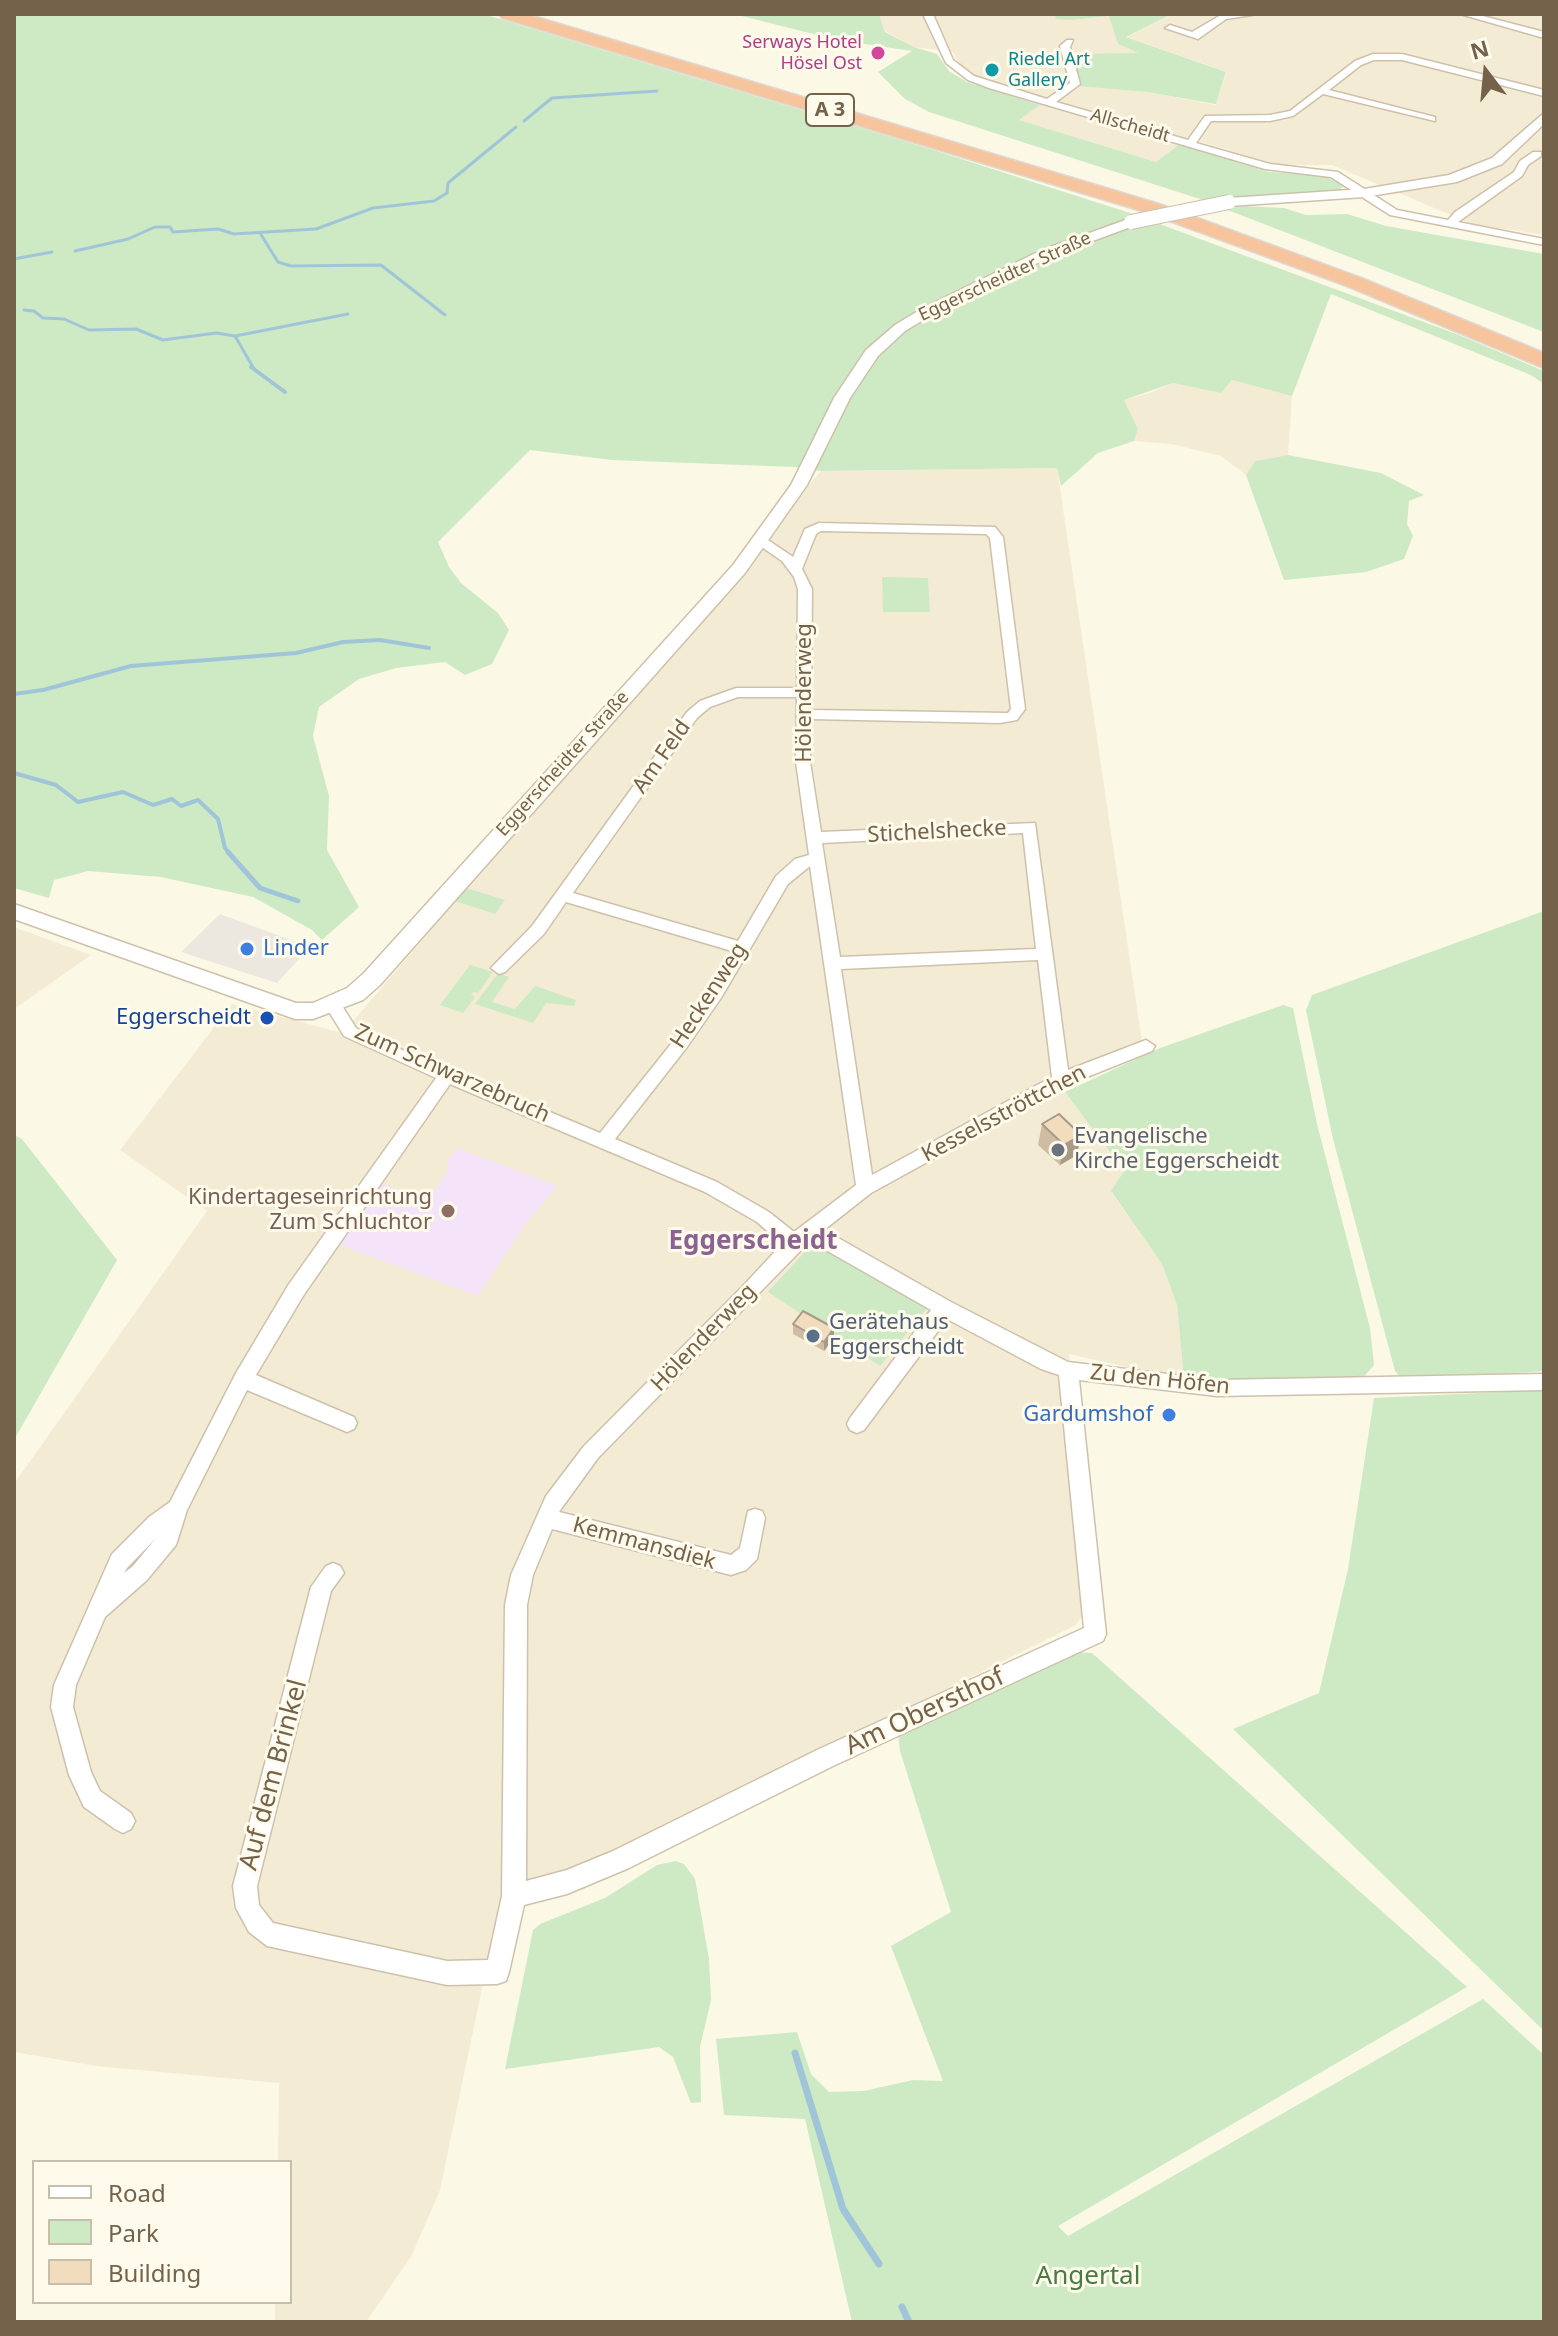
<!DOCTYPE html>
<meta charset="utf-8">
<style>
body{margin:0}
#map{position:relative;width:1558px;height:2336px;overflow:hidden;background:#fcf8e6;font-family:"Noto Sans",sans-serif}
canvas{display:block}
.frame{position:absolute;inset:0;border:16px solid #75624b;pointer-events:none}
.legend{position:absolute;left:32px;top:2160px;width:260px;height:144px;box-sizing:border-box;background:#fffbec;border:2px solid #c8beac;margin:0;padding:10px 14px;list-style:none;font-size:24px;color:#75624b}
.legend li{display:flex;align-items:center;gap:16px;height:40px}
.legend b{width:40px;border:2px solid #c8beac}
.north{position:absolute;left:1446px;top:32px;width:80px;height:80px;-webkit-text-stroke:6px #fffbec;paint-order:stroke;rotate:344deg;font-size:22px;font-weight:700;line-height:32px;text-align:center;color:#75624b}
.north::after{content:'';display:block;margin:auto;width:28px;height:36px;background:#75624b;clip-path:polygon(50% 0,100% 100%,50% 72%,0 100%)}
</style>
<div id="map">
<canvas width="1558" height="2336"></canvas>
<div class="frame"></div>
<ul class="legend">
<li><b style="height:10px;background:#fff"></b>Road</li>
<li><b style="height:22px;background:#cdeac4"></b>Park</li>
<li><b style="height:22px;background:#f1dcbe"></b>Building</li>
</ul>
<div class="north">N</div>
</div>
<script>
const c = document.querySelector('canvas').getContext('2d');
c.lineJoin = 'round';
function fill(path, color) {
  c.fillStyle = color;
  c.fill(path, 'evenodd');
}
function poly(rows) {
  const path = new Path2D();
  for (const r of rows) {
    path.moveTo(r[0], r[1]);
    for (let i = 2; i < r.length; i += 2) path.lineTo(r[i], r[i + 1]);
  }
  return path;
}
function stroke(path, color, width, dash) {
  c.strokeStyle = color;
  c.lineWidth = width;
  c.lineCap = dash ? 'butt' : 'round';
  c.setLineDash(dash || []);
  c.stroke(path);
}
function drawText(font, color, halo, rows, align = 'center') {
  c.font = font + ' "Noto Sans",sans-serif';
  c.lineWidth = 6;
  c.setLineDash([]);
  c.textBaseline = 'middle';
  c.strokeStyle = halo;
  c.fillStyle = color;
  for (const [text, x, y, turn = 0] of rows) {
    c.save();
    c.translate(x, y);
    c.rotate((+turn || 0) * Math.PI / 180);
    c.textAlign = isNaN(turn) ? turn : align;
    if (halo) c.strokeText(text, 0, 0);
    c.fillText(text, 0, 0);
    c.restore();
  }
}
fill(poly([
 [879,14,1052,14,1072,20,1110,16,1118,44,1141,54,1064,54,1071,84,1147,92,1216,105,1227,72,1127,37,1173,14,1544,14,1544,235,1472,224,1332,165,1278,165,1188,138,1156,162,1018,120,1048,99,977,77,963,68,952,52,914,47,885,31],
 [1232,380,1292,396,1288,455,1255,461,1246,475,1221,456,1171,444,1134,441,1138,429,1124,400,1150,393,1173,383,1221,393],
 [1057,468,1142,1042,1059,1079,1065,1092,1124,1171,1111,1192,1162,1264,1177,1305,1184,1380,1069,1354,1091,1602,1076,1625,498,1911,440,2190,412,2255,366,2322,275,2322,275,2302,290,2302,290,2162,278,2162,279,2083,96,2066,14,2052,14,1484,207,1211,120,1150,232,1004,343,1033,821,471],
 [14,927,91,955,14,1009]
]), '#f4ebd4');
fill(poly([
 [220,914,310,947,277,983,181,952]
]), '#ece8e0');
fill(poly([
 [457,1148,558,1186,526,1223,478,1296,337,1244,380,1183,429,1199,450,1167,446,1164]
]), '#f5e3f9');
fill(poly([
 [14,14,483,14,927,148,1130,213,1459,335,1544,371,1544,384,1531,375,1331,294,1292,396,1232,380,1221,393,1173,383,1124,400,1138,429,1134,441,1098,453,1061,486,1057,468,821,471,795,467,612,460,530,450,438,542,449,567,461,583,498,613,509,630,492,664,465,675,445,662,396,668,359,679,319,707,313,736,329,796,327,850,359,907,322,940,312,930,253,897,161,877,88,871,54,880,49,898,14,888],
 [734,14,811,16,879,14,885,32,914,47,937,54,949,71,967,82,1040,105,1019,120,1156,162,1180,144,1269,172,1323,175,1344,186,1338,191,1203,200,929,112,905,99,878,72,912,51,837,40],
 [1052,14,1172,14,1126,37,1226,72,1216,104,1147,92,1079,86,1072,54,1138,53,1118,44,1109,16,1072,20,1055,19,1056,15],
 [1242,206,1284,208,1306,215,1347,214,1386,226,1544,254,1544,332,1225,209],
 [1288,455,1381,473,1424,495,1409,501,1407,524,1413,536,1404,559,1366,572,1284,580,1246,475,1255,461],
 [882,577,928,578,930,612,883,612],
 [466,888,505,900,495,914,455,901],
 [1544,911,1544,1371,1404,1381,1395,1371,1333,1139,1306,1010,1312,995],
 [470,965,493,972,478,993,473,992,471,995,475,997,463,1013,440,1005],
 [498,973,509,977,492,1002,515,1009,535,986,576,1000,574,1006,546,1003,533,1023,475,1004],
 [1283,1005,1293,1008,1317,1124,1370,1328,1374,1365,1362,1379,1214,1382,1184,1380,1177,1305,1162,1264,1111,1191,1124,1171,1065,1092,1160,1048],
 [14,1135,22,1139,117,1260,14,1440],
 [813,1243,927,1308,880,1366,768,1292],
 [1544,1390,1544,2031,1233,1729,1319,1693,1348,1569,1374,1398],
 [1074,1652,1092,1653,1467,1987,1058,2226,1068,2236,1483,1999,1544,2055,1544,2322,852,2322,805,2119,724,2115,716,2039,797,2032,811,2074,829,2092,864,2091,913,2080,943,2081,891,1946,951,1912,900,1751,898,1734],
 [676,1861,684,1864,695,1879,709,1959,711,2000,700,2047,701,2102,691,2103,673,2057,659,2047,505,2069,533,1930,540,1924,605,1898,657,1865]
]), '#cdeac4');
stroke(poly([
 [524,121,552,98,657,91],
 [260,233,278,262,291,266,381,265,445,315],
 [75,251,128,239,155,227,170,227,173,232,218,229,234,234,316,229,373,208,434,201,447,193,448,183,516,127],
 [14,259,52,252],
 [24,310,34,311,43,318,64,319,89,330,136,329,163,340,216,333,235,336,348,314],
 [235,336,254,369]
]), '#a1c5d8', 3);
stroke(poly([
 [251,367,285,392],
 [14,694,43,690,131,666,296,653,343,642,380,640,429,648],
 [14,773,56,785,78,802,123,792,153,805,172,799,181,806,198,800,218,819,225,848,230,854]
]), '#a1c5d8', 4);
stroke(poly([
 [228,852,260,888,298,901]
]), '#a1c5d8', 5);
stroke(poly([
 [795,2053,843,2209,879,2264],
 [902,2307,909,2322]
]), '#a1c5d8', 7);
const minor = poly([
 [923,14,933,14,953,60,974,76,1047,99,1070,83,1060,46,1067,40,1073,40,1070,47,1080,84,1056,102,1188,140,1205,116,1270,115,1290,111,1355,61,1373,54,1402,54,1544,90,1544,96,1402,60,1374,60,1361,65,1329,90,1435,117,1435,121,1323,94,1293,116,1270,121,1211,121,1196,143,1270,164,1338,172,1397,210,1448,220,1455,212,1514,172,1520,161,1533,152,1541,152,1541,156,1528,165,1522,176,1458,222,1544,239,1544,245,1390,215,1331,177,1265,169,989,88,968,80,946,63,923,14],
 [1258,14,1226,19,1198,39,1165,28,1170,25,1192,32,1221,15,1258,14],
 [1460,14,1475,14,1544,32,1544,38,1460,14],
 [819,523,995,527,1003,537,1025,709,1017,720,1000,723,811,719,810,762,821,832,1035,823,1068,1070,1146,1040,1155,1046,1152,1051,1067,1085,871,1193,824,1230,951,1302,1068,1362,1217,1380,1544,1374,1544,1390,1217,1396,1079,1380,1106,1634,1103,1641,833,1766,629,1868,567,1894,524,1905,509,1972,506,1981,497,1984,447,1985,267,1946,249,1932,236,1908,233,1886,311,1587,326,1566,333,1563,340,1566,344,1573,331,1591,257,1886,259,1905,273,1923,447,1961,488,1960,502,1896,505,1605,511,1575,546,1496,584,1446,742,1287,782,1244,757,1222,705,1192,450,1084,303,1296,256,1375,354,1417,357,1423,354,1429,347,1432,340,1429,247,1390,187,1510,176,1545,147,1580,105,1617,76,1685,73,1707,91,1772,100,1791,131,1813,135,1821,131,1829,123,1833,115,1829,84,1807,69,1775,51,1707,54,1685,112,1554,149,1517,170,1502,236,1373,289,1284,436,1078,344,1036,325,1005,327,1001,339,1001,356,1028,376,1039,600,1133,675,1039,709,990,732,951,566,902,544,934,505,972,499,974,491,968,532,926,687,712,700,701,736,688,797,688,798,589,794,577,782,561,753,541,765,538,793,557,805,529,819,523],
 [821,531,986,534,990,538,1011,709,1008,713,811,710,812,589,802,569,816,534,821,531],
 [738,697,797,697,796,762,809,855,795,859,776,876,738,941,573,893,697,718,710,707,738,697],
 [1023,833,1036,949,840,957,822,843,1023,833],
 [810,866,856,1185,794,1232,769,1212,717,1182,615,1139,687,1047,721,998,788,884,810,866],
 [1038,960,1052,1077,872,1175,841,969,1038,960],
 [810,1241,931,1310,850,1418,847,1424,850,1430,857,1433,864,1430,947,1319,1041,1369,1059,1375,1084,1628,817,1750,613,1851,567,1870,526,1881,527,1605,533,1575,552,1529,731,1575,746,1570,757,1559,765,1518,762,1511,755,1509,748,1511,740,1548,731,1555,559,1512,561,1509,598,1458,810,1241],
 [156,1538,133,1566,124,1573,127,1568,156,1538]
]);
const tertiary = poly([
 [1544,113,1544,124,1502,164,1457,182,1364,197,1229,206,1222,202,1229,198,1364,189,1449,175,1492,158,1544,113],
 [1131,218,1138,222,1136,225,1052,256,933,314,905,331,878,356,850,398,807,485,745,573,380,985,363,1000,313,1019,295,1019,14,919,14,904,296,1003,313,1003,347,988,364,973,733,565,791,485,834,398,866,350,895,325,923,308,1042,250,1131,218]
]);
const motorway = poly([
 [499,14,526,14,1159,204,1361,278,1544,353,1544,368,1347,286,1145,212,502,18,499,14]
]);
stroke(minor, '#cec1ac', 3);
stroke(tertiary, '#cec1ac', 3);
stroke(motorway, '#ded9d4', 3);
fill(minor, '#fff');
fill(tertiary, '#fff');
fill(motorway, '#f6c49d');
const tertiaryBridge = poly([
 [1131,222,1229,202]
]);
stroke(tertiaryBridge, '#cec1ac', 16, []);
stroke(tertiaryBridge, '#fff', 14);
fill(poly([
 [1042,1124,1077,1155,1060,1165,1038,1145],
 [793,1324,834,1328,834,1337,824,1351,793,1334]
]), '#cfbda3');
fill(poly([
 [1081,1135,1077,1155,1060,1165,1064,1145],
 [834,1328,834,1337,824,1351,824,1342]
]), '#a99a85');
const building = poly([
 [1059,1114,1081,1135,1064,1145,1042,1124,1059,1114],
 [803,1311,834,1328,824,1342,793,1324,803,1311]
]);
fill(building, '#f1dcbe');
stroke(building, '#a99a85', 2);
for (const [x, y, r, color] of [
 [878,53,8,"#d1479c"],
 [992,70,8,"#0f9aa8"],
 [247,949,8,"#3f7fe0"],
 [267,1018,8,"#1a4fb4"],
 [1058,1150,8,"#6b7280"],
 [448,1211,8,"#8d6e63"],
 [813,1336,8,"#5c6f8a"],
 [1169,1415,8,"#3f7fe0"]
]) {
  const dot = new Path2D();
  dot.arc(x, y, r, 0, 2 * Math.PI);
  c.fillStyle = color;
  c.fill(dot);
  stroke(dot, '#fffbec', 3);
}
drawText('18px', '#b23c85', '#fffbec', [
 ["Serways Hotel",862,43],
 ["Hösel Ost",862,64]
], 'right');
drawText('18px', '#0d838f', '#fffbec', [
 ["Riedel Art",1008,60],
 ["Gallery",1008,81]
], 'left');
drawText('18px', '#75624b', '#fffbec', [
 ["Allscheidt",1130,126,16],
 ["Eggerscheidter Straße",1005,277,-25],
 ["Eggerscheidter Straße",563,764,-48]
]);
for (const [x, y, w] of [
 [830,110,48]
]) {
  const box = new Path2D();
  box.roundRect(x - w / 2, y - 16, w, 32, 6);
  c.fillStyle = '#fffbec';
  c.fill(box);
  stroke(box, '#75624b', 2);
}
drawText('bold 20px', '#75624b', null, [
 ["A 3",830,110]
]);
drawText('22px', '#75624b', '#fffbec', [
 ["Hölenderweg",805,693,-90],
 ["Am Feld",662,757,-55],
 ["Stichelshecke",937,832,-3],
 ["Heckenweg",709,996,-57],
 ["Zum Schwarzebruch",452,1074,24],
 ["Kesselsströttchen",1004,1114,-28],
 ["Hölenderweg",704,1338,-46],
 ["Zu den Höfen",1160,1380,6],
 ["Kemmansdiek",644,1544,15]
]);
drawText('22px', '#366cbe', '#fffbec', [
 ["Linder",263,949],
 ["Gardumshof",1153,1415,"right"]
], 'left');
drawText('22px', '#164399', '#fffbec', [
 ["Eggerscheidt",251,1018]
], 'right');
drawText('22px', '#5b616d', '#fffbec', [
 ["Evangelische",1074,1137],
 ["Kirche Eggerscheidt",1074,1162]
], 'left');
drawText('22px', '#785e54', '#fffbec', [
 ["Kindertageseinrichtung",432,1198],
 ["Zum Schluchtor",432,1223]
], 'right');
drawText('22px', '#4e5e75', '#fffbec', [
 ["Gerätehaus",829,1323],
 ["Eggerscheidt",829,1348]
], 'left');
drawText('bold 26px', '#8b6292', '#fffbec', [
 ["Eggerscheidt",753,1242]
]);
drawText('26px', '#75624b', '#fffbec', [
 ["Am Obersthof",925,1712,-25],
 ["Auf dem Brinkel",274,1775,-75]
]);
drawText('26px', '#497b42', '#fffbec', [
 ["Angertal",1088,2277]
]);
</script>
